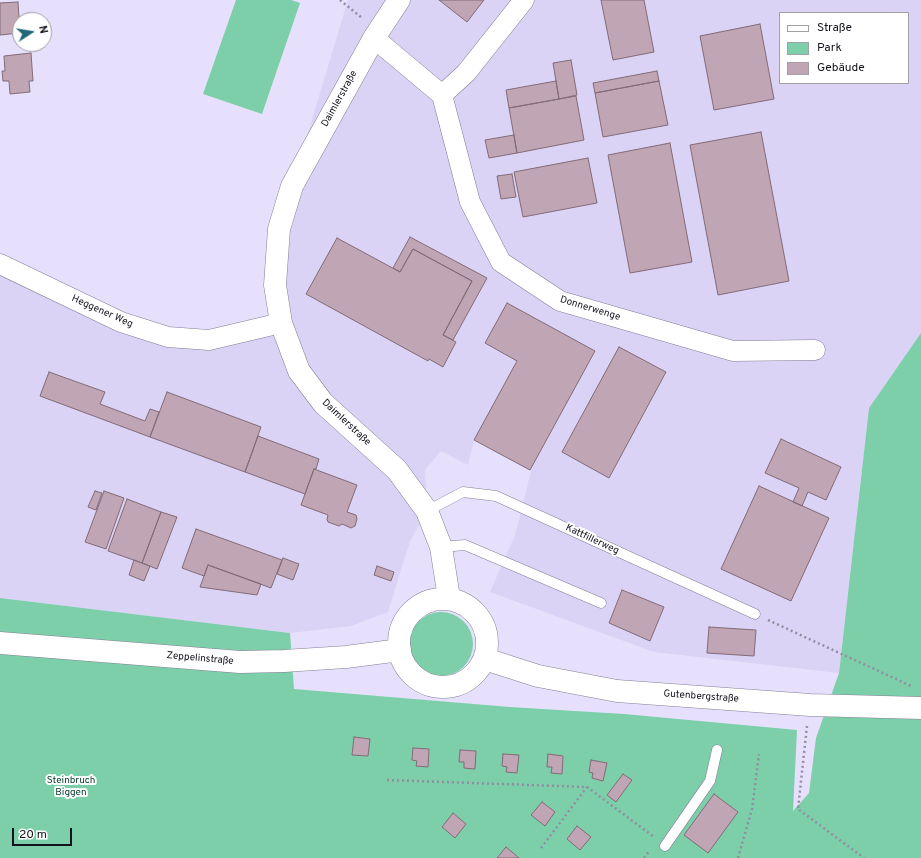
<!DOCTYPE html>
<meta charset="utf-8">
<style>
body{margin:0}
#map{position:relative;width:921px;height:858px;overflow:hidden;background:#e6e0fc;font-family:Overpass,sans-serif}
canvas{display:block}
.legend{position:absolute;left:779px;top:12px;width:130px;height:72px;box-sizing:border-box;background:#fff;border:1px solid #a1a0a4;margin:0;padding:5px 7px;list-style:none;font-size:12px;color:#14121b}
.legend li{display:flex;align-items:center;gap:8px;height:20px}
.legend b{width:20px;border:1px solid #a1a0a4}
.north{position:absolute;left:12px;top:12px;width:40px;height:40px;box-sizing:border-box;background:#fff;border:1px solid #a1a0a4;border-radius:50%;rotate:78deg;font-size:11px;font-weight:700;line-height:16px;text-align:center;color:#14121b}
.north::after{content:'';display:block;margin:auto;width:14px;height:18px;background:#216777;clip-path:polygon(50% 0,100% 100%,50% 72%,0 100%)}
.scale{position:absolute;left:12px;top:828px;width:60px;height:18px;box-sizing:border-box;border:2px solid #14121b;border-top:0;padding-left:5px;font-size:12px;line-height:14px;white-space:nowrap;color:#14121b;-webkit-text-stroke:3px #fff;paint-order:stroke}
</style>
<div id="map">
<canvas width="921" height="858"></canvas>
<ul class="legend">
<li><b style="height:5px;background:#fff"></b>Straße</li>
<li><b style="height:11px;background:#7dcfaa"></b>Park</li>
<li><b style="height:11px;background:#c0a5b4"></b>Gebäude</li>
</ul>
<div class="north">N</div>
<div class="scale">20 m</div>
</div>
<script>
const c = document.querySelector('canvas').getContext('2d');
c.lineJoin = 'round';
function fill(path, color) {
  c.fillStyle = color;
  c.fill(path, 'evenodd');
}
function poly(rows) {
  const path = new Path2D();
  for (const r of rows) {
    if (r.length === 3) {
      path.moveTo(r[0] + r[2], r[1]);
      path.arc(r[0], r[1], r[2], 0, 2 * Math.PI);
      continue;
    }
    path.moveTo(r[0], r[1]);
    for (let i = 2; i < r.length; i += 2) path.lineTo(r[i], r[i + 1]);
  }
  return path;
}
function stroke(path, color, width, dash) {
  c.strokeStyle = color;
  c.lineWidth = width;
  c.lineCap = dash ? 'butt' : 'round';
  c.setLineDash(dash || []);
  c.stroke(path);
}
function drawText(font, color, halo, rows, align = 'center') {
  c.font = font + ' Overpass,sans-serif';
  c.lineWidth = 4;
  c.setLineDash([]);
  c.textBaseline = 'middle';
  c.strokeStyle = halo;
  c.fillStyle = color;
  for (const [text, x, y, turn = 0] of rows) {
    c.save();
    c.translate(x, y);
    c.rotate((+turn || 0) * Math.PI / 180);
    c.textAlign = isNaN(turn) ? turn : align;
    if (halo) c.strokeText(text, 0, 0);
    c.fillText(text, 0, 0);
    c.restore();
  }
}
fill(poly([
 [348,0,921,0,921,333,869,408,839,673,654,652,490,592,515,535,531,471,474,440,468,465,441,451,425,470,427,511,410,541,388,612,351,626,290,633,0,598,0,264,168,337,281,323,279,229],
 [780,13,908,13,908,83,780,83]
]), '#dad3f5');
fill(poly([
 [236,0,291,0,300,3,262,114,203,94],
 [921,333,921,858,0,858,0,598,290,633,294,689,510,707,624,714,797,730,793,811,809,793,816,738,839,673,869,408],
 [441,644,32]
]), '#7dcfaa');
const building = poly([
 [439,0,484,0,467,22,439,0],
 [601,0,644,0,654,52,613,60,601,0],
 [18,2,20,33,0,35,0,3,18,2],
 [760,24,774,99,714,110,700,36,760,24],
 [31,53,33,81,29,81,30,92,10,94,9,81,3,81,2,71,5,71,4,56,31,53],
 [571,60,577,95,559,99,553,63,571,60],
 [657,71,659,81,595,93,593,83,657,71],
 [556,81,559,99,509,108,506,90,556,81],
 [659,81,668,125,603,137,595,93,659,81],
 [576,96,584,140,517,153,509,108,576,96],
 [761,132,789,281,718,295,690,145,761,132],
 [514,135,517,153,489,158,485,140,514,135],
 [670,143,692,262,630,273,608,155,670,143],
 [588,158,597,203,523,217,514,172,588,158],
 [512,174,516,197,501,199,497,176,512,174],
 [410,237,487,278,453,340,443,335,472,281,413,249,400,272,393,268,410,237],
 [337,238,400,272,413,249,472,281,443,335,456,342,443,367,429,359,428,361,306,294,337,238],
 [507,303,595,351,530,470,474,440,517,361,485,343,507,303],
 [619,347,666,372,609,478,562,452,619,347],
 [49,372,105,392,100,404,145,421,150,409,159,412,150,437,40,396,49,372],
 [167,392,261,427,245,472,150,437,167,392],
 [258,436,319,459,316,469,314,469,305,494,245,472,258,436],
 [781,439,841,467,826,500,808,492,802,506,793,502,799,488,765,473,781,439],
 [314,469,357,485,347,512,356,515,357,519,355,526,351,528,342,524,339,526,328,522,327,519,328,515,301,505,314,469],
 [759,486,829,518,791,601,721,569,759,486],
 [95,491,102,493,96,510,88,507,95,491],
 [104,491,124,498,106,549,85,542,104,491],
 [127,499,161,512,142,563,108,551,127,499],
 [161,512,177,517,157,569,142,563,161,512],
 [196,529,282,560,271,588,208,565,204,576,182,568,196,529],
 [283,558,299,564,293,580,277,574,283,558],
 [134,560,150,566,144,581,129,575,134,560],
 [208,565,261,584,257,595,200,587,208,565],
 [377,566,394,572,391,581,374,575,377,566],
 [622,590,664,607,650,641,609,623,622,590],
 [709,627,756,630,754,656,707,653,709,627],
 [354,737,370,739,368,756,352,755,354,737],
 [413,748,429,749,428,767,416,766,417,761,412,760,413,748],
 [460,750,476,751,475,769,464,768,464,762,459,762,460,750],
 [503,754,519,755,517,773,506,772,507,767,502,766,503,754],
 [548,754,563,756,562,774,551,773,552,767,547,767,548,754],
 [591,760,607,763,603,781,592,778,593,773,589,772,591,760],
 [623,774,632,780,616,802,607,795,623,774],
 [714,794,738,812,708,853,684,835,714,794],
 [542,802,555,812,545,826,531,815,542,802],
 [453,813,466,824,455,838,442,827,453,813],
 [577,826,591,837,580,850,567,839,577,826],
 [506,847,519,858,497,858,506,847]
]);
fill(building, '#c0a5b4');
stroke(building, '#836b78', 1);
const service = poly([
 [427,511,463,492,496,496,755,614],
 [441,547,465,545,601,603],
 [665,846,710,781,717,750]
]);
const minor = poly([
 [374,38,442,95,470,202,501,262,560,301,733,351,815,350],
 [442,95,466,73,524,0],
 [0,264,121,322,168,337,209,340,281,323]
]);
const secondary = poly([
 [399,0,374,38,292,186,279,229,275,285,281,323,299,371,323,403,397,470,427,511,441,547,449,598],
 [443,643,44],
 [0,643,240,662,284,661,346,657,400,650],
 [485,659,538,676,617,691,810,705,921,708]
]);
stroke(service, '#827e96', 11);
stroke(minor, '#827e96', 21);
stroke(secondary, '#827e96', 23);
stroke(poly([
 [340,0,362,18],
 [768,620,911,686],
 [807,726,798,809,864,858],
 [387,780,587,787,654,837],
 [541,848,587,787],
 [644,858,650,850],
 [738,858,752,809,759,754]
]), '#918da1', 2.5, [2, 3]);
stroke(service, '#fff', 10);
stroke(minor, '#fff', 20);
stroke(secondary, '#fff', 22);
drawText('10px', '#14121b', '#fff', [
 ["Daimlerstraße",340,99,-61],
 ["Donnerwenge",590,309,17],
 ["Heggener Weg",102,312,24],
 ["Daimlerstraße",346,423,43],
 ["Kattfillerweg",592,540,25],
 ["Zeppelinstraße",200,659,5],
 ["Gutenbergstraße",701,697,4]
]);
drawText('10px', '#043927', '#fff', [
 ["Steinbruch",71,781],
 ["Biggen",71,793]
]);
</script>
